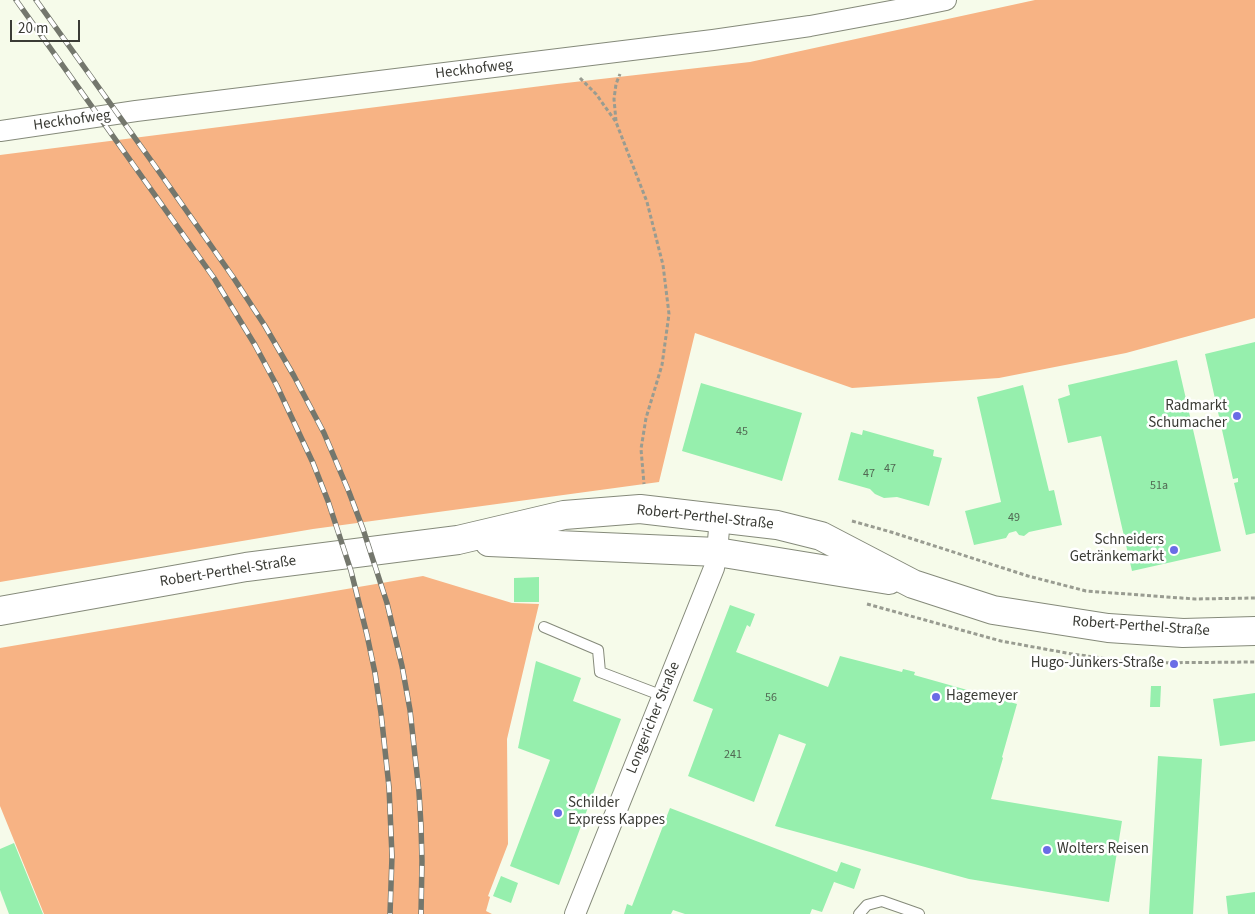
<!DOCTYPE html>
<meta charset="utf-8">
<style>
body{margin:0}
#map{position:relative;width:1255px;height:914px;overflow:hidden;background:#f6fbea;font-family:"Source Sans 3",sans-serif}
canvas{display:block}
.scale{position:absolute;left:10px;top:20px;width:70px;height:22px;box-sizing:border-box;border:2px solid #3a3b35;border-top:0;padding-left:6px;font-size:15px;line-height:18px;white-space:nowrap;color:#3a3b35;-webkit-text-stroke:4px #fff;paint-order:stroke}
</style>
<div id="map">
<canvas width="1255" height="914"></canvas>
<div class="scale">20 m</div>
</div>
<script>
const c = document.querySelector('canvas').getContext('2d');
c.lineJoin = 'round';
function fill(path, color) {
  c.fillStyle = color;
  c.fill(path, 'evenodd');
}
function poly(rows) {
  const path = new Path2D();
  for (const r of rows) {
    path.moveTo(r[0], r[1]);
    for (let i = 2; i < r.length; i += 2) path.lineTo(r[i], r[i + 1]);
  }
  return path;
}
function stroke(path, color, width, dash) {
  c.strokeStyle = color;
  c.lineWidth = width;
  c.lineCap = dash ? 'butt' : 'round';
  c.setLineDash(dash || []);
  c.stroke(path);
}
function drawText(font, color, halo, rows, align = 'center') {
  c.font = font + ' "Source Sans 3",sans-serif';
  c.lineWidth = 5;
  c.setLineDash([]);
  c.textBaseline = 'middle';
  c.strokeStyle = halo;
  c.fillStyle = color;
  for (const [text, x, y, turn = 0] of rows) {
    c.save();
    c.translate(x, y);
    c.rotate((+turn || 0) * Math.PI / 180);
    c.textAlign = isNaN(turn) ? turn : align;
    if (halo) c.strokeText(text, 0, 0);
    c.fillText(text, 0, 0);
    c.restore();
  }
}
fill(poly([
 [1035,0,1255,0,1255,318,1126,353,999,378,852,388,695,333,659,482,313,529,0,582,0,155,557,84,750,62],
 [423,576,512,603,539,604,507,739,508,844,488,896,490,897,486,911,492,914,44,914,0,806,0,648]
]), '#f7b384');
fill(poly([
 [1255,342,1255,533,1246,535,1234,483,1238,482,1238,478,1233,479,1205,354],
 [1177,360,1221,551,1132,571,1101,436,1068,443,1058,399,1070,395,1068,385],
 [701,383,802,413,782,481,682,451],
 [1023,385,1049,491,1054,490,1062,525,1029,532,1024,536,1019,535,1016,531,1009,533,1006,538,974,545,965,511,1001,502,977,397],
 [863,430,934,450,933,456,942,458,929,506,897,497,884,498,875,494,870,489,838,480,851,432,862,435],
 [539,577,539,602,514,602,514,578],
 [730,605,755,614,750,627,747,625,736,652,828,687,840,656,902,672,903,669,915,672,914,675,1017,704,1002,757,1003,758,991,799,1122,821,1109,902,969,879,775,826,806,744,779,734,754,802,688,776,713,709,693,701],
 [536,661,581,678,573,701,621,719,559,885,510,866,550,760,518,748],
 [1151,686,1161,686,1160,707,1150,707],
 [1255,693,1255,741,1220,746,1213,699],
 [1158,756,1202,759,1193,914,1149,914],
 [670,808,837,872,841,862,861,869,854,889,834,882,822,912,812,909,810,914,685,914,673,910,671,914,624,914,627,904,632,906],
 [14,843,43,914,9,914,0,890,0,849],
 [501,876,518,883,511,903,493,896],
 [1255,892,1255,914,1228,914,1226,896]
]), '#96efad');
const lane = poly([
 [544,627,598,650,600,672,663,696],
 [859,914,867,905,882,901,919,914]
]);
const street = poly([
 [0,131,136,111,713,40,810,26,902,9,946,0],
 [575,914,714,568,717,552,720,518]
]);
const secondary = poly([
 [489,542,717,552,889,580],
 [0,611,246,567,458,540,564,515,640,509,777,525,821,536,913,584,993,610,1108,628,1183,633,1255,631]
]);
stroke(lane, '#858a7a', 12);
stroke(street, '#858a7a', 22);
stroke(secondary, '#858a7a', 30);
stroke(poly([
 [580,78,596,94,616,122,647,202,663,265,669,314,662,365,646,418,641,449,644,484],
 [616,121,614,99,616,84,620,74],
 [852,521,891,532,1028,576,1086,591,1195,599,1255,598],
 [867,604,1001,641,1072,654,1139,663,1255,662]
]), '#999c91', 3, [4, 2.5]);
stroke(lane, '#fff', 10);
stroke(street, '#fff', 20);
stroke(secondary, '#fff', 28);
const rail = poly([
 [16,0,214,278,255,345,277,386,313,463,328,501,351,571,367,635,375,673,381,713,389,787,392,856,390,914],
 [36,0,155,166,233,277,265,326,294,376,324,433,349,492,363,529,387,603,402,666,410,710,419,792,421,826,422,861,421,914]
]);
stroke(rail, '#74776d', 5.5);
stroke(rail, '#fff', 4, [11]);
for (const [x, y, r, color] of [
 [1237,416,5,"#6a6ce6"],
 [1174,550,5,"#6a6ce6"],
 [1174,664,5,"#6a6ce6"],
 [936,697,5,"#6a6ce6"],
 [558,813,5,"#6a6ce6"],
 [1047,850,5,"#6a6ce6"]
]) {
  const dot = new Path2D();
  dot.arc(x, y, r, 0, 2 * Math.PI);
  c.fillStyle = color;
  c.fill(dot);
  stroke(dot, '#fff', 2);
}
drawText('12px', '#516853', null, [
 ["45",742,432],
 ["47",890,469],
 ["47",869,474],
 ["51a",1159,486],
 ["49",1014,518],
 ["56",771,698],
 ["241",733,755]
]);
drawText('15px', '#3a3b35', '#fff', [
 ["Heckhofweg",474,70,-7],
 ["Heckhofweg",72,121,-8],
 ["Robert-Perthel-Straße",705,518,6],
 ["Robert-Perthel-Straße",228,572,-9],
 ["Robert-Perthel-Straße",1141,627,4],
 ["Longericher Straße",654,718,-68]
]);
drawText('15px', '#3a3b35', '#fff', [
 ["Radmarkt",1227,407],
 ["Schumacher",1227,424],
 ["Schneiders",1164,541],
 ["Getränkemarkt",1164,558],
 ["Hugo-Junkers-Straße",1164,664],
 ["Hagemeyer",946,697,"left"],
 ["Schilder",568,804,"left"],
 ["Express Kappes",568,821,"left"],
 ["Wolters Reisen",1057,850,"left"]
], 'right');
</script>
